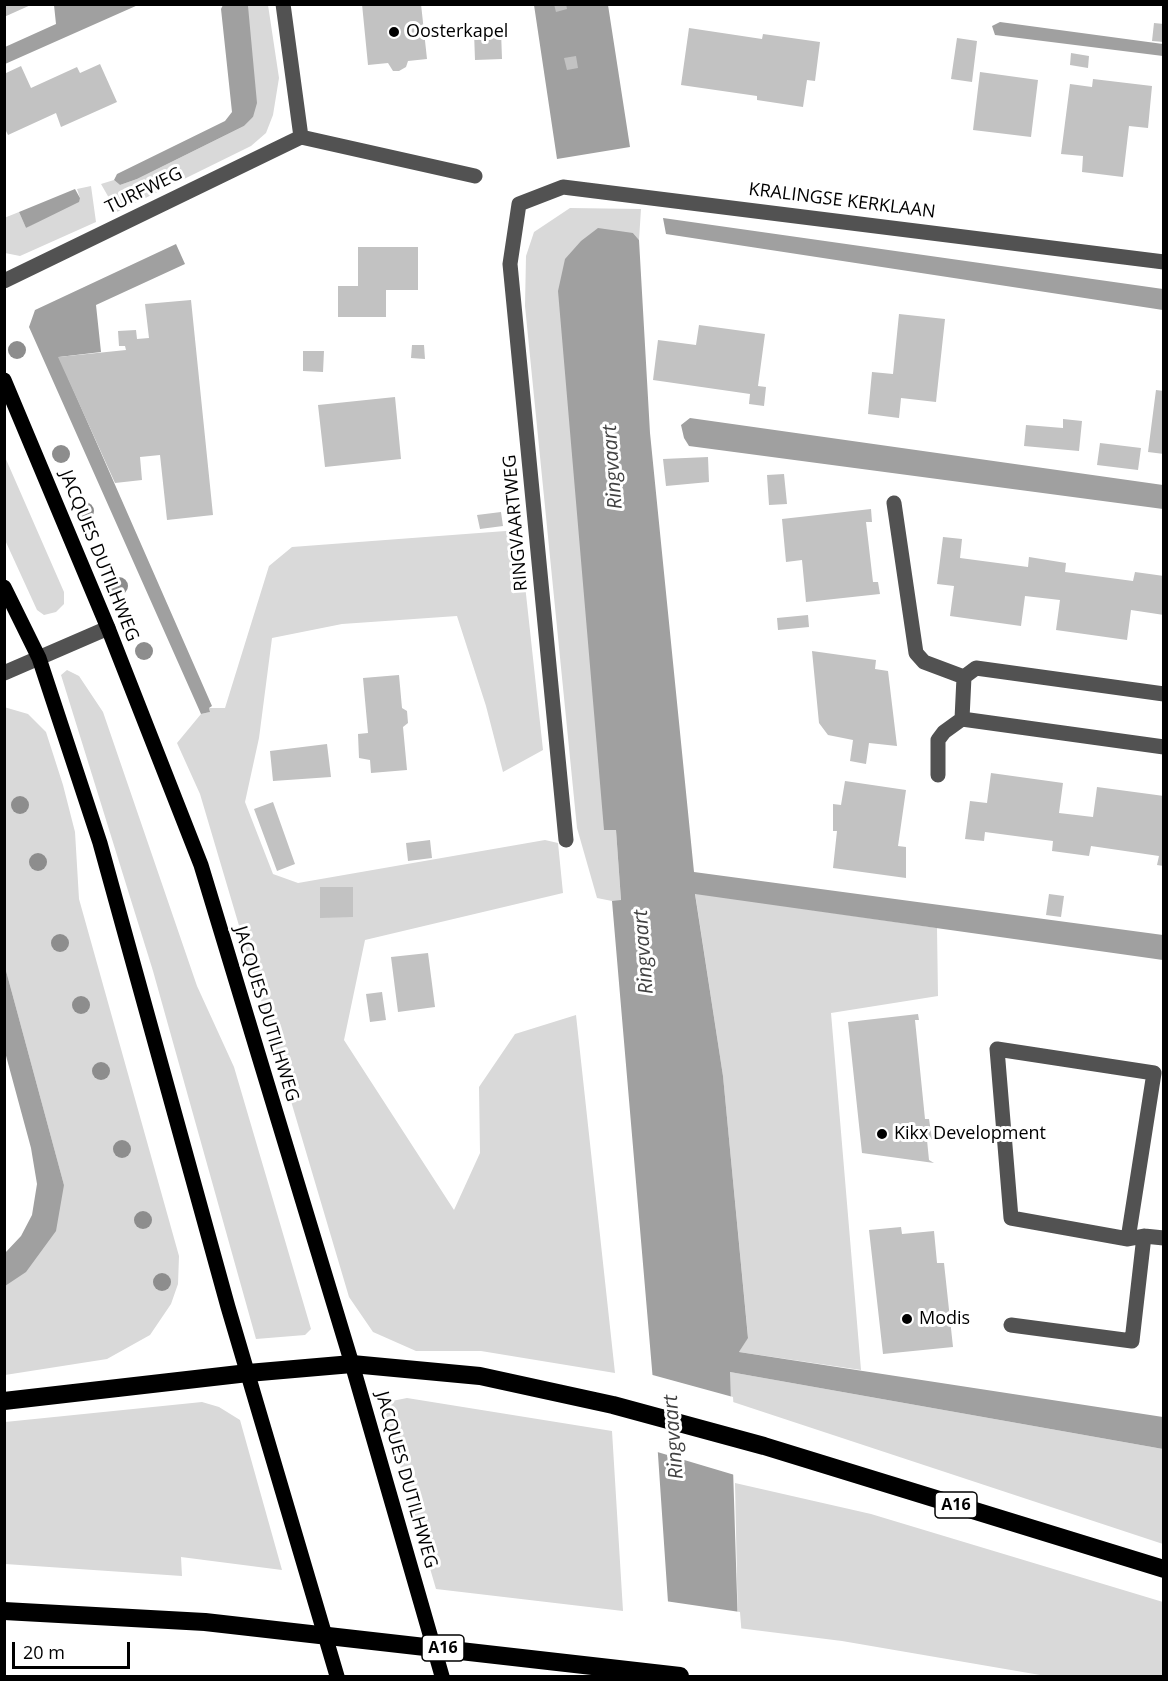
<!DOCTYPE html>
<style>
body{margin:0}
#map{position:relative;width:1168px;height:1681px;overflow:hidden;background:#fff;font-family:"Open Sans",sans-serif}
canvas{display:block}
.frame{position:absolute;inset:0;border:6px solid #000;pointer-events:none}
.scale{position:absolute;left:12px;top:1642px;width:118px;height:27px;box-sizing:border-box;border:3px solid #000;border-top:0;padding-left:8px;font-size:18px;line-height:21px;white-space:nowrap;color:#000;-webkit-text-stroke:4px #fff;paint-order:stroke}
</style>
<div id="map">
<canvas width="1168" height="1681"></canvas>
<div class="frame"></div>
<div class="scale">20 m</div>
</div>
<script>
const c = document.querySelector('canvas').getContext('2d');
c.lineJoin = 'round';
function fill(path, color) {
  c.fillStyle = color;
  c.fill(path, 'evenodd');
}
function poly(rows) {
  const path = new Path2D();
  for (const r of rows) {
    path.moveTo(r[0], r[1]);
    for (let i = 2; i < r.length; i += 2) path.lineTo(r[i], r[i + 1]);
  }
  return path;
}
function stroke(path, color, width, dash) {
  c.strokeStyle = color;
  c.lineWidth = width;
  c.lineCap = dash ? 'butt' : 'round';
  c.setLineDash(dash || []);
  c.stroke(path);
}
function drawText(font, color, halo, rows, align = 'center') {
  c.font = font + ' "Open Sans",sans-serif';
  c.lineWidth = 6;
  c.setLineDash([]);
  c.textBaseline = 'middle';
  c.strokeStyle = halo;
  c.fillStyle = color;
  for (const [text, x, y, turn = 0] of rows) {
    c.save();
    c.translate(x, y);
    c.rotate((+turn || 0) * Math.PI / 180);
    c.textAlign = isNaN(turn) ? turn : align;
    if (halo) c.strokeText(text, 0, 0);
    c.fillText(text, 0, 0);
    c.restore();
  }
}
fill(poly([
 [247,5,268,5,279,78,273,115,266,133,251,146,117,212,101,184,114,180,120,185,137,179,244,126,253,117],
 [91,186,96,222,20,256,5,253,4,218,19,212,26,228,80,198,77,189],
 [570,208,641,209,639,240,633,233,604,830,616,830,621,901,612,901,597,898,577,828,525,306,526,256,534,232],
 [5,457,64,592,64,604,56,612,44,615,37,610,5,540],
 [519,530,543,750,503,772,486,706,457,616,342,624,272,638,259,738,245,802,273,874,298,883,545,840,558,843,563,893,365,940,344,1040,454,1210,480,1153,479,1087,515,1034,576,1015,615,1373,481,1351,416,1351,373,1332,349,1297,200,794,177,743,201,714,210,712,209,708,225,708,269,566,292,547],
 [67,670,79,676,103,712,197,986,234,1067,311,1329,305,1335,256,1339,153,971,61,675],
 [4,707,28,714,46,732,63,785,75,832,79,899,179,1256,178,1284,171,1304,150,1335,107,1359,5,1375,5,1286,64,1185,5,967],
 [695,893,937,928,938,996,831,1013,861,1370,739,1352,748,1337,723,1076],
 [730,1372,1163,1449,1163,1544,730,1401],
 [407,1398,612,1431,623,1611,436,1589,385,1414,392,1401],
 [202,1402,219,1407,240,1420,282,1570,181,1557,182,1576,5,1564,5,1422],
 [735,1483,871,1514,1163,1602,1163,1676,1046,1676,842,1641,738,1628]
]), '#d9d9d9');
fill(poly([
 [54,5,138,5,5,64,5,47,56,24],
 [223,5,248,6,257,103,253,117,244,126,137,179,120,185,114,180,117,174,225,121,232,112,221,9],
 [534,5,608,5,630,147,557,159],
 [1000,22,1163,44,1163,56,995,35,992,26],
 [75,189,80,198,79,202,26,228,19,212],
 [663,218,1163,289,1163,310,666,234],
 [598,228,633,233,639,240,650,433,694,872,1163,935,1163,960,695,894,723,1076,748,1338,739,1352,1163,1417,1163,1449,730,1372,738,1628,673,1676,653,1381,612,901,621,900,616,830,604,830,558,291,565,259,581,241],
 [176,244,185,264,96,305,101,352,59,357,212,706,209,708,210,712,201,714,29,327,35,310],
 [690,418,1163,485,1163,509,689,446,684,438,681,425],
 [5,967,64,1185,56,1231,26,1272,5,1286,5,1253,21,1236,32,1215,37,1184,31,1148,5,1052]
]), '#a0a0a0');
fill(poly([
 [649,1374,733,1397,738,1476,654,1451],
 [665,1601,740,1612,745,1676,670,1676]
]), '#fff');
fill(poly([
 [4,4,33,4,4,17],
 [362,4,421,4,427,59,408,61,406,67,399,71,393,71,388,63,368,65],
 [554,4,566,4,567,9,556,12],
 [1154,23,1164,24,1164,42,1152,41],
 [689,28,762,39,763,34,820,42,815,81,807,80,803,107,757,100,757,96,681,85],
 [501,31,502,59,475,60,474,32],
 [957,38,977,41,972,82,951,79],
 [1071,53,1089,56,1088,68,1070,65],
 [576,56,578,68,567,70,564,58],
 [100,64,117,102,61,127,56,113,8,135,4,127,4,74,21,66,31,88,77,67,80,73],
 [980,72,1038,80,1031,137,973,130],
 [1093,79,1152,86,1148,128,1129,126,1123,177,1082,172,1083,156,1061,154,1070,84,1092,87],
 [358,247,418,247,418,290,386,290,386,317,338,317,338,286,358,286],
 [191,300,213,515,167,520,160,455,140,457,142,480,115,483,58,357,126,350,125,346,119,346,118,331,136,330,137,339,149,338,145,304],
 [899,314,945,319,936,402,901,398,899,418,868,414,872,372,893,374],
 [699,325,765,334,758,386,766,387,764,406,749,404,750,394,653,380,658,340,696,345],
 [412,345,424,345,425,359,411,358],
 [303,351,324,351,323,372,303,371],
 [1156,390,1164,391,1164,454,1148,452],
 [395,397,401,459,325,467,318,405],
 [1063,419,1082,421,1079,451,1024,446,1026,425,1063,428],
 [1100,443,1141,448,1138,470,1097,465],
 [708,457,709,482,666,486,663,459],
 [784,474,787,504,769,505,767,475],
 [871,509,872,522,866,522,873,582,878,582,880,594,806,602,802,560,786,562,782,519],
 [501,512,503,526,480,529,477,515],
 [943,537,962,539,960,558,1028,567,1029,557,1066,563,1065,572,1133,581,1135,572,1164,576,1164,615,1131,610,1127,640,1056,630,1060,600,1025,596,1021,626,950,616,954,586,937,584],
 [808,615,809,627,778,630,777,618],
 [812,651,876,660,875,669,888,671,897,746,869,743,866,764,850,761,853,740,828,735,819,723],
 [399,675,402,708,407,711,408,723,403,727,407,770,371,773,370,760,359,758,358,734,368,733,363,678],
 [327,744,331,777,273,781,270,751],
 [991,773,1063,783,1059,813,1093,817,1097,787,1164,796,1164,866,1157,865,1159,856,1091,846,1089,856,1052,851,1053,841,985,832,984,841,965,839,970,801,987,803],
 [845,781,906,790,898,846,906,847,906,878,833,868,837,831,833,831,833,804,841,805],
 [273,802,295,864,277,871,254,809],
 [430,840,432,858,408,861,406,843],
 [320,887,353,887,353,917,320,918],
 [1049,894,1064,896,1061,917,1046,915],
 [428,953,435,1007,398,1012,391,957],
 [382,992,386,1020,370,1022,366,994],
 [918,1014,919,1020,915,1020,925,1119,929,1119,932,1139,927,1140,929,1160,934,1163,862,1153,848,1022],
 [901,1227,902,1234,934,1231,937,1263,944,1263,953,1347,883,1354,869,1230]
]), '#c2c2c2');
stroke(poly([
 [283,4,301,137],
 [301,137,475,176],
 [4,281,301,137],
 [894,503,916,653,924,662,964,677],
 [4,673,108,628],
 [1164,694,976,668,964,677,962,719,1164,747],
 [938,775,938,740,944,732,962,719],
 [566,840,510,264,519,204,563,187,1164,262],
 [1128,1239,1154,1073,997,1049,1011,1218,1128,1239,1144,1236,1164,1238],
 [1011,1325,1132,1341,1144,1236]
]), '#525252', 15);
stroke(poly([
 [4,380,108,628,201,865,352,1364,442,1676],
 [4,587,39,658,100,843,228,1307,337,1676]
]), '#000', 15);
stroke(poly([
 [4,1401,248,1373,352,1364,480,1376,613,1405,764,1446,1164,1569],
 [4,1611,205,1622,680,1676]
]), '#000', 18);
c.fillStyle = '#8d8d8d';
for (const [x, y] of [
 [17,350],
 [61,454],
 [85,511],
 [119,586],
 [144,651],
 [20,805],
 [38,862],
 [60,943],
 [81,1005],
 [101,1071],
 [122,1149],
 [143,1220],
 [162,1282]
]) {
  c.beginPath();
  c.arc(x, y, 9, 0, 2 * Math.PI);
  c.fill();
}
for (const [x, y, r, color] of [
 [394,32,6,"#000"],
 [882,1134,6,"#000"],
 [907,1319,6,"#000"]
]) {
  const dot = new Path2D();
  dot.arc(x, y, r, 0, 2 * Math.PI);
  c.fillStyle = color;
  c.fill(dot);
  stroke(dot, '#fff', 2);
}
for (const [x, y, w] of [
 [956,1505,42],
 [443,1648,42]
]) {
  const box = new Path2D();
  box.roundRect(x - w / 2, y - 13, w, 26, 4.5);
  c.fillStyle = '#fff';
  c.fill(box);
  stroke(box, '#000', 1.5);
}
drawText('bold 16px', '#000', null, [
 ["A16",956,1505],
 ["A16",443,1648]
]);
drawText('18px', '#000', '#fff', [
 ["Oosterkapel",406,32],
 ["Kikx Development",894,1134],
 ["Modis",919,1319]
], 'left');
drawText('18px', '#000', '#fff', [
 ["TURFWEG",144,191,-26],
 ["KRALINGSE KERKLAAN",842,201,7],
 ["RINGVAARTWEG",516,523,-95],
 ["JACQUES DUTILHWEG",99,556,68],
 ["JACQUES DUTILHWEG",266,1014,73],
 ["JACQUES DUTILHWEG",406,1480,74]
]);
drawText('italic 20px', '#414141', '#fff', [
 ["Ringvaart",613,467,-94],
 ["Ringvaart",644,952,-94],
 ["Ringvaart",674,1437,-94]
]);
</script>
